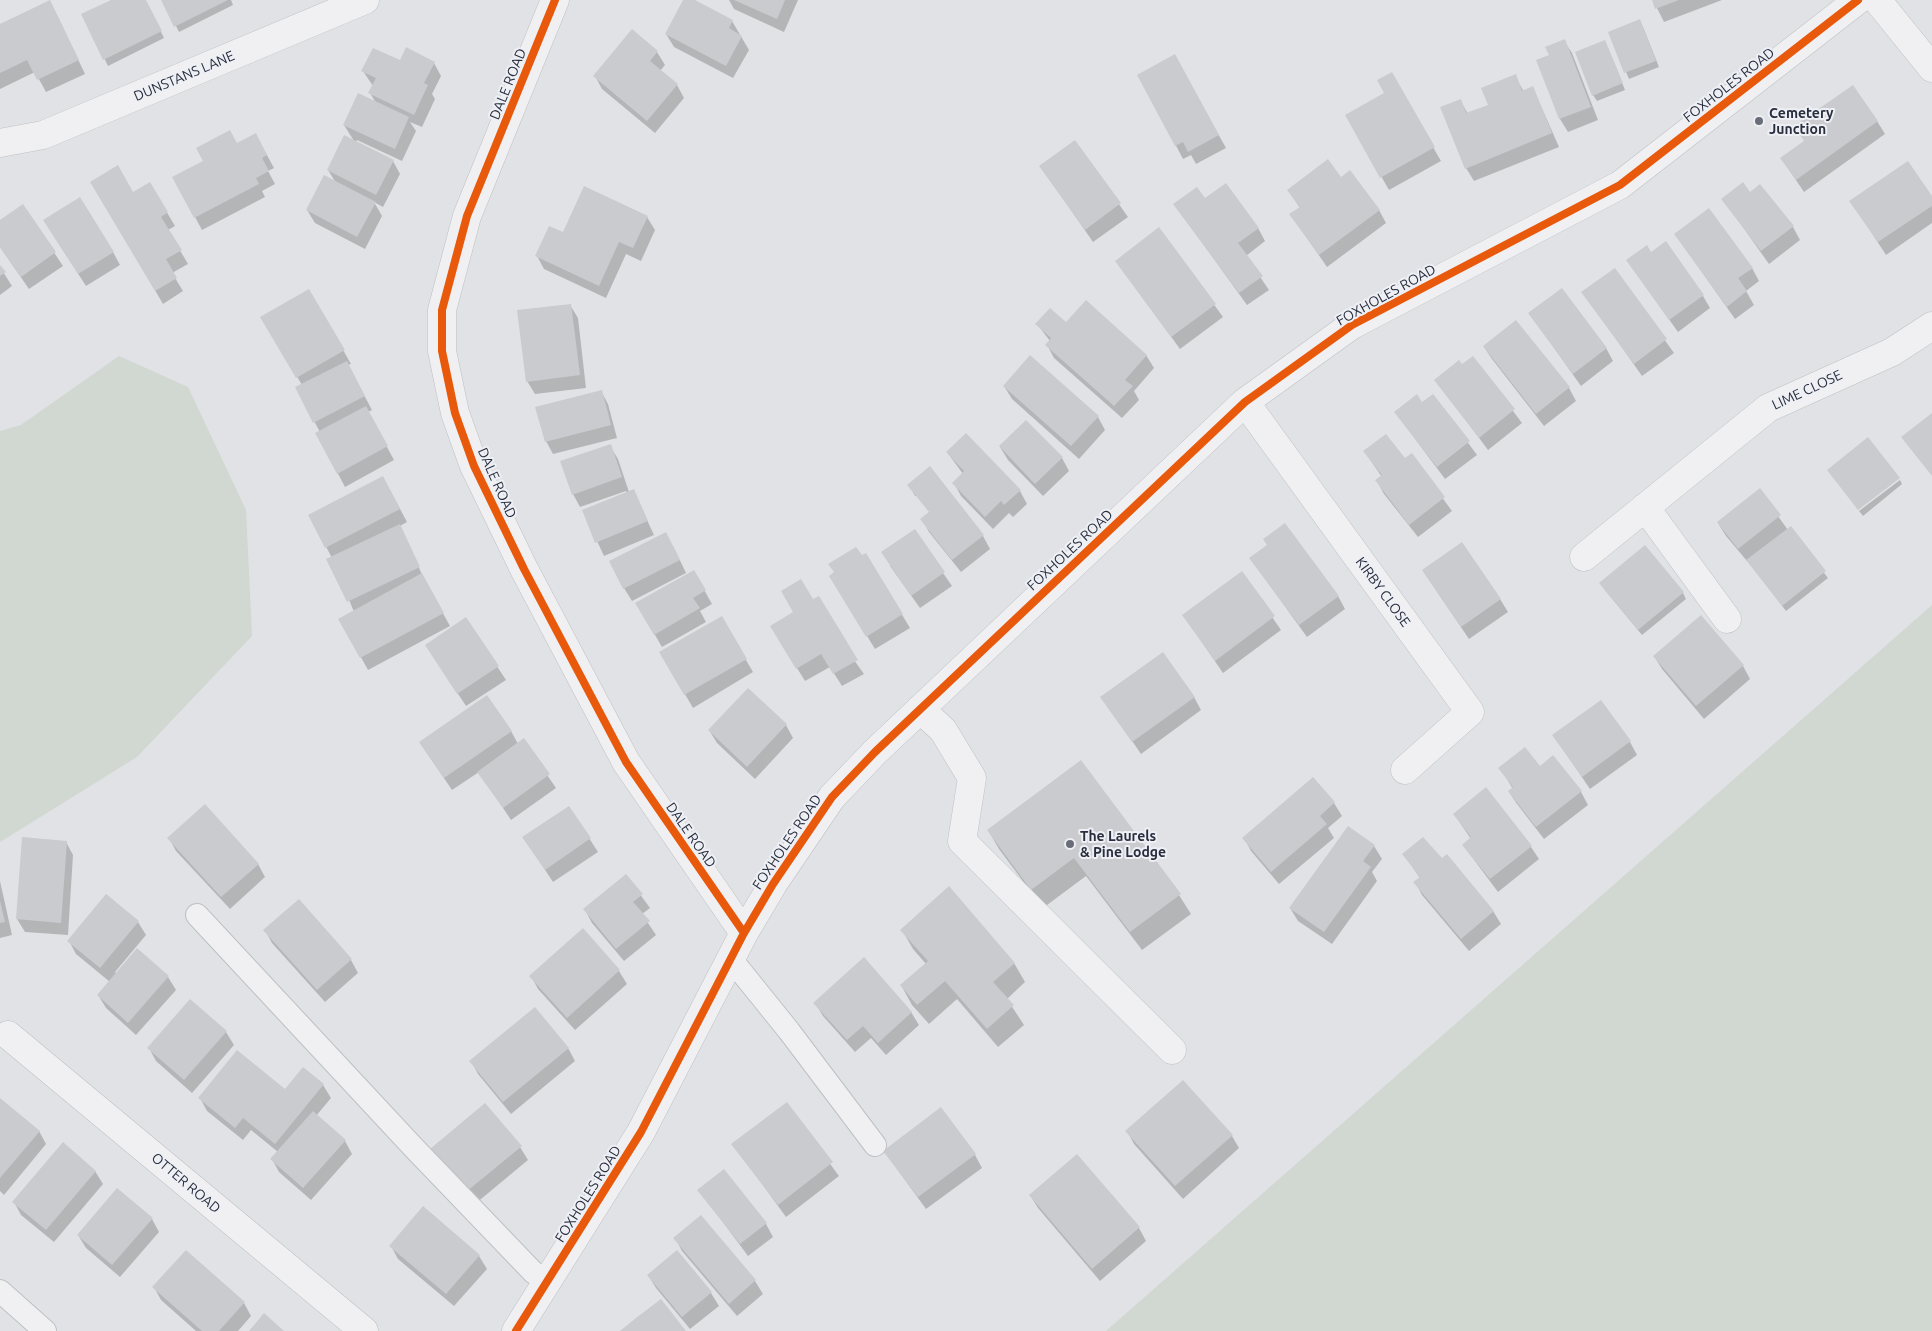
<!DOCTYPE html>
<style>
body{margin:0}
canvas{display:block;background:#e0e2e5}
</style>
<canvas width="1932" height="1331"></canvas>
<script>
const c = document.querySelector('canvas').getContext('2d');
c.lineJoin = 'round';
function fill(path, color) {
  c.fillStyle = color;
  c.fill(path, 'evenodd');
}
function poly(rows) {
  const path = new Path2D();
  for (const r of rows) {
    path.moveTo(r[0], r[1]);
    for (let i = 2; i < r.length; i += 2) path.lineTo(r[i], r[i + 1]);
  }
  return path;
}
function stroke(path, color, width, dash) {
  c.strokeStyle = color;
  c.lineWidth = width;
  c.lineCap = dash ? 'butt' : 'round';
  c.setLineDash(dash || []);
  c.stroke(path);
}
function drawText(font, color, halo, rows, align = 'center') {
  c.font = font + ' Ubuntu,sans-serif';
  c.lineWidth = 4;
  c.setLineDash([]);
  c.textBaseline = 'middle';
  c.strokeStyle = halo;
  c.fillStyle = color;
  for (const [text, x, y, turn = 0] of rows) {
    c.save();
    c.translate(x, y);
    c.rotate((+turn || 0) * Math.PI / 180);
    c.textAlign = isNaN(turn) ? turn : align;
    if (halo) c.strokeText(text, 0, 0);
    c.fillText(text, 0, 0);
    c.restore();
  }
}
fill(poly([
 [119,356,188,387,246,510,252,636,137,757,0,842,0,431,21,425],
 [1932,605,1932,1331,1106,1331]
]), '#d0d8d1');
fill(poly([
 [114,0,145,0,164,38,108,66,83,15],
 [163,0,231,0,233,5,179,32],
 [684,0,692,0,732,21,749,50,733,78,674,47,666,34],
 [729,0,798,0,784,32,734,9],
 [1653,0,1722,0,1664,22],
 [57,15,85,74,46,92,35,72,0,89,0,25],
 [1643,27,1659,67,1629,79,1609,32],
 [1564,41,1572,53,1598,120,1568,132,1560,119,1538,61,1551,56],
 [1608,48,1625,90,1597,101,1593,95],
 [657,52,665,65,660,71,677,85,684,98,655,133,602,89,595,76],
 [400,62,434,63,441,76,432,94,435,99,422,127,410,122,416,131,402,161,357,140,356,142,393,161,400,174,383,207,374,202,382,216,365,249,315,223,307,210,336,183,328,170,354,141,344,125,376,103,370,93,373,86,363,71],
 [1182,69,1226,148,1196,164,1191,155,1183,159,1139,75],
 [1391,74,1441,161,1389,190,1346,115,1386,93],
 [1515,76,1524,92,1533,88,1559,147,1474,181,1466,168,1460,100,1468,114,1489,105],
 [1877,121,1885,134,1804,192,1781,158],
 [1075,142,1128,217,1093,242,1041,167],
 [237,144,263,148,274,168,268,171,275,184,262,191,265,197,202,230,195,217],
 [1341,178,1379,210,1386,223,1327,267,1291,215,1300,208,1288,190],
 [92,182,133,194,150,184,175,226,168,230,188,264,172,273,183,291,163,304],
 [1750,194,1793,227,1800,240,1769,264,1723,199],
 [1932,198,1932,223,1886,255,1851,201],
 [1205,200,1258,228,1265,241,1246,256,1269,290,1247,305,1175,205],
 [23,206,63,266,29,289,0,247,0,222],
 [647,217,655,230,641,261,626,254,606,298,544,269,537,256],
 [1159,229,1223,317,1180,349,1116,261],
 [52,233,113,252,120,265,86,286],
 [1675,234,1752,268,1759,281,1746,291,1754,305,1735,319],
 [1651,253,1703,296,1710,308,1678,332,1636,273],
 [0,267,12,286,0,295],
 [1614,269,1674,353,1642,376,1583,292],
 [309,290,351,364,348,365,372,410,368,412,394,460,345,487,317,434,320,432,296,388,302,385,262,317],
 [570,305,578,318,586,388,535,394,527,381],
 [1530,314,1606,348,1613,361,1581,386],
 [1037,324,1066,324,1146,355,1154,368,1134,391,1139,400,1122,418,1054,358,1047,345,1050,341],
 [1484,347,1569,388,1576,401,1544,426,1492,359],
 [1473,358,1522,423,1488,450,1436,380],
 [1004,386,1098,417,1105,430,1079,459,1012,399],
 [601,391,608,404,617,438,553,454,546,441],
 [1433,395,1477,455,1445,479,1395,412,1422,404],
 [610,446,618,459,629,492,633,490,654,535,604,556,583,511,627,493,626,491,580,507,573,494],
 [1000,447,1062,458,1069,471,1043,496,1008,460],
 [1364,451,1405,460,1411,455,1452,511,1418,537,1384,494,1377,481,1382,477],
 [947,452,1020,491,1027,504,1013,517,1009,513,993,529,961,496,954,483,963,474],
 [1900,480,1902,484,1863,516,1859,511],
 [909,485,983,536,990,549,961,572,929,532,922,519,933,516,917,496,915,496],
 [390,490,407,522,400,526,425,581,450,626,368,670,340,619,354,612,332,558,310,516],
 [1759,490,1788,530,1790,528,1828,578,1786,611,1748,560,1747,561,1726,536,1718,523],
 [914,531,952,586,920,608,890,566],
 [673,546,687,575,694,572,712,604,700,611,706,622,662,647,637,604,687,575,686,573,632,601,624,588],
 [866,555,910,628,875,649,838,589],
 [1250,558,1338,596,1345,609,1307,637],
 [1423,571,1500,599,1508,612,1469,639],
 [1242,573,1281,630,1223,673,1184,616],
 [1604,589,1683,593,1686,599,1642,635],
 [812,601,864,674,842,686,830,667,805,681,779,639],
 [1700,617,1743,666,1750,679,1704,719,1662,669,1654,656],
 [721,618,753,672,693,708,661,653],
 [466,619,506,680,466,706,426,645],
 [1102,697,1194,697,1201,710,1141,754],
 [786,725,793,738,755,779,717,743,709,730],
 [511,731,518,744,523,740,556,788,511,820,479,772,452,790,420,743],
 [1554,736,1630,742,1637,755,1590,789],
 [1081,762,1179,895,1191,914,1142,950,1086,876,1043,908,999,849,988,830],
 [1500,768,1581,792,1588,805,1544,839,1517,804,1509,792,1513,789],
 [1313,779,1334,803,1342,816,1328,828,1334,838,1279,884,1251,851,1244,838],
 [1485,789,1531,847,1539,859,1498,892,1463,845,1471,839,1454,814],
 [569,807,598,852,553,882,532,850],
 [169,838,258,864,265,877,230,909,176,851],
 [23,839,66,842,73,855,68,935,25,932,17,919],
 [1374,846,1382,859,1372,872,1377,881,1332,944,1298,921,1290,908],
 [1404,855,1493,911,1501,924,1469,951,1422,895,1415,882,1420,878],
 [626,875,650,908,642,914,656,935,624,961,592,923,585,910],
 [0,881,12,935,0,938],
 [107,895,138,922,146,935,115,972,117,974,137,950,168,977,176,990,136,1035,106,1008,98,995,110,982,76,954,69,941],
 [298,901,351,960,358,973,325,1002,272,943,265,930],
 [583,930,619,971,627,984,575,1030,538,989,531,976],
 [902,930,1014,963,1025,982,1007,999,1024,1025,998,1047,957,999,929,1024,912,1005,901,985,926,964,913,949],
 [190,1001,226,1032,234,1045,192,1093,156,1061,149,1048],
 [815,1003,911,1012,919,1025,886,1055,871,1038,855,1052,823,1016],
 [568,1048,575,1061,511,1114,478,1074,471,1061],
 [323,1085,331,1098,316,1116,345,1141,352,1154,311,1200,279,1172,272,1159,278,1152,251,1130,243,1140,207,1111,200,1098,285,1091],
 [0,1102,39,1131,46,1144,4,1195,0,1191],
 [786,1104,839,1176,786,1217,733,1144],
 [1127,1131,1232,1136,1239,1148,1183,1199,1134,1144],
 [520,1147,528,1160,475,1204,439,1162],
 [884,1151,975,1155,982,1168,926,1209],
 [1077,1156,1139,1228,1146,1241,1100,1281,1038,1208,1030,1195],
 [95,1171,103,1184,54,1242,21,1215,14,1202],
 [699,1190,766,1224,773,1237,748,1256],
 [701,1216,755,1281,763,1294,737,1316,682,1251,675,1238],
 [152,1219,159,1232,120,1277,86,1248,78,1235],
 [391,1246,479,1256,487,1269,454,1306,398,1259],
 [676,1252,711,1293,719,1306,690,1329,656,1288,648,1275],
 [154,1287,244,1303,251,1316,238,1331,196,1331,161,1300]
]), '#0003');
fill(poly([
 [50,0,79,60,37,80,27,60,0,73,0,24],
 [111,0,146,0,162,31,103,60,81,14],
 [161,0,228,0,174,27],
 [683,0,695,0,733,20,729,28,742,36,726,66,665,34],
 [734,0,785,0,777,19],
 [1652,0,1679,0,1655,9],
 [1640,19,1656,61,1624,73,1608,32],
 [632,29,658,51,650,61,678,84,647,121,593,76],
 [1565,39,1591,107,1559,119,1536,60,1549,55,1545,47],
 [1605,40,1623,83,1592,96,1575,52],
 [406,47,435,62,424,83,428,85,414,115,368,93,376,78,361,71,373,48,400,60],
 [1175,54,1219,135,1188,152,1183,142,1175,146,1137,75],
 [1392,72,1435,147,1380,178,1345,115,1384,93,1377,80],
 [1516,74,1522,91,1533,86,1552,133,1465,169,1440,107,1461,99,1466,113,1488,105,1481,88],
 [1853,85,1878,121,1796,180,1780,158,1804,141,1794,126],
 [358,93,409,117,395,149,343,125],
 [230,130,237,143,256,133,267,155,262,158,269,171,256,178,259,184,194,218,172,177,203,161,196,148],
 [344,135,394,160,376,195,327,170],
 [1075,140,1121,203,1085,230,1039,166],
 [1328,159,1341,177,1350,170,1380,210,1319,255,1289,214,1300,207,1287,190],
 [1908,161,1932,196,1932,206,1878,242,1849,201],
 [118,165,133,192,150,182,168,212,161,217,182,250,166,259,177,278,155,291,90,182],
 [324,175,376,202,357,237,306,210],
 [1743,182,1750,192,1760,184,1794,226,1761,251,1721,199],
 [1226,183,1259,228,1238,243,1263,276,1239,293,1173,204,1197,187,1205,198],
 [584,186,648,216,633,248,619,242,599,286,535,256,549,226,563,232],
 [80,197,114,252,78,274,43,220],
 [23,204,56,252,21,277,0,247,0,220],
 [1709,208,1753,268,1738,278,1747,291,1727,307,1674,234],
 [1159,227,1216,304,1171,337,1115,261],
 [1666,241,1704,295,1669,320,1626,260,1647,245,1651,252],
 [0,265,6,272,0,276],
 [1615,268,1667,339,1634,364,1581,292],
 [1562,288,1607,348,1573,374,1528,313],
 [309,289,345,350,296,378,260,317],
 [1086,300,1147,355,1125,380,1133,386,1114,406,1045,345,1051,338,1035,324,1050,308,1066,322],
 [571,304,580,375,526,382,517,310],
 [1516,320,1570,387,1536,414,1483,346],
 [1030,355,1099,416,1071,446,1003,386],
 [1473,356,1515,409,1479,438,1434,380,1459,360,1462,364],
 [347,361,365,396,313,423,295,387],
 [602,390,611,425,545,442,535,407],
 [1417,394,1422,402,1433,394,1470,441,1437,467,1394,412],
 [366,406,388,446,337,474,315,433],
 [1932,413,1932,476,1901,437],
 [1026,420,1063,457,1035,484,999,446],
 [966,433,1021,490,1004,505,1001,501,985,517,952,483,964,471,946,452],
 [1386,434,1405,458,1412,453,1445,497,1409,525,1375,480,1382,475,1363,451],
 [1868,437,1900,478,1858,510,1827,470],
 [611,444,622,477,572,495,560,461],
 [930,466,984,535,952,560,920,519,929,512,907,485],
 [383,476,400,509,325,548,308,515],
 [1760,488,1781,515,1738,549,1717,522],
 [634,489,648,521,595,543,582,510],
 [1285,523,1339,596,1299,625,1249,558,1267,545,1263,539],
 [400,524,420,567,347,602,326,559],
 [1791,526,1826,571,1782,606,1746,560],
 [915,529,945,572,911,596,881,552],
 [666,532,680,560,623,589,609,561],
 [1462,542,1501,599,1461,627,1422,570],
 [1645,545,1684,592,1638,630,1599,583],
 [856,547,862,555,866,553,903,614,866,637,829,576,834,572,828,564],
 [694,570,706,590,693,598,700,608,654,635,635,603],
 [1242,571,1275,616,1215,661,1182,615],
 [422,573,444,613,360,658,338,619],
 [801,579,813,599,819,596,858,660,833,674,821,654,796,669,770,626,793,612,781,591],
 [1701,615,1744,665,1696,706,1653,656],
 [722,616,747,659,684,695,659,652],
 [466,617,499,666,457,694,425,645],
 [1163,652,1195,697,1132,742,1100,697],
 [748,688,787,724,747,767,708,730],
 [487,695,512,731,444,778,419,742],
 [1601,700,1631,741,1582,777,1552,735],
 [524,738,550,774,503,808,477,772],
 [1525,747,1540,766,1553,755,1582,791,1536,827,1508,791,1513,787,1498,768],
 [1081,760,1181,894,1130,932,1074,858,1031,890,987,830],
 [1313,777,1335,802,1320,816,1327,824,1271,872,1242,838],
 [1486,787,1532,846,1490,879,1462,845,1471,837,1453,814],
 [205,804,259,864,221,897,167,838],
 [569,806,591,838,545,870,522,837],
 [1348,826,1375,845,1363,861,1371,867,1324,932,1289,908],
 [22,837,67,841,61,923,16,919],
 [1423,837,1442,858,1447,854,1494,911,1461,939,1413,882,1420,877,1402,854],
 [626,874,643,894,633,902,650,921,616,949,583,909],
 [949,886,1015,963,993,982,1014,1005,987,1029,945,981,917,1005,900,985,928,961,900,930],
 [106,894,139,921,100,968,67,941],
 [299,899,352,959,317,990,263,930],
 [0,901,5,922,0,923],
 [583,928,620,970,567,1018,529,976],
 [137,948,169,976,128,1023,97,995],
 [864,957,912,1012,878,1043,863,1026,847,1040,813,1003],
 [190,999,227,1031,184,1080,147,1048],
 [535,1007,569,1048,503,1102,469,1061],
 [237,1050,285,1089,303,1067,324,1084,275,1144,243,1118,235,1128,198,1098],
 [1183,1080,1233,1135,1175,1186,1125,1131],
 [0,1098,40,1131,0,1178],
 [787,1102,833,1162,778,1205,731,1144],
 [485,1103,522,1146,466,1192,430,1149],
 [941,1107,976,1154,918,1197,883,1151],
 [313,1111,346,1140,303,1188,270,1159],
 [63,1142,96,1171,46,1230,12,1202],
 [1077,1154,1140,1227,1092,1269,1029,1195],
 [724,1169,767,1223,740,1244,697,1190],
 [117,1188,153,1218,112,1265,77,1235],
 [423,1206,480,1255,446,1294,389,1246],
 [701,1215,756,1280,729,1304,673,1238],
 [186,1250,245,1302,219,1331,202,1331,152,1287],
 [677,1250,712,1292,682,1317,647,1275],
 [661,1299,686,1331,620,1331,636,1318],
 [264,1313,284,1331,249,1331]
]), '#cacbcf');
const service = poly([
 [197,915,414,1148,533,1272,548,1282],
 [731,959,789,1031,875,1145],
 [0,1291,45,1331]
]);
const minor = poly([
 [555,0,467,216,442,310,442,351,455,413,474,466,524,569,626,762,744,933],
 [1877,0,1932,68],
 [0,143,43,135,365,0],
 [1245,402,1470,712,1405,770],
 [1645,507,1727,619],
 [1584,557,1768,408,1892,352,1932,326],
 [920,709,943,730,972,778,962,841,1172,1050],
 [8,1035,364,1331],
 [516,1331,641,1132,744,933,773,884,832,797,875,752,1245,402,1352,325,1620,185,1858,0]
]);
stroke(service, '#bec0c3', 24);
stroke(minor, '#bec0c3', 29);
stroke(service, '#f0f0f2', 22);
stroke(minor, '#f0f0f2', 28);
stroke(poly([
 [555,0,467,216,442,310,442,351,455,413,474,466,524,569,626,762,744,933],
 [516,1331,641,1132,744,933,773,884,832,797,875,752,1245,402,1352,325,1620,185,1858,0]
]), '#e8590c', 8);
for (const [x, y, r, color] of [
 [1759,121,5,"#686d78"],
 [1070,844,5,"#686d78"]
]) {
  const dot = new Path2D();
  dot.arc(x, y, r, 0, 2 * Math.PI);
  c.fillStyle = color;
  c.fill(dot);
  stroke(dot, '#eef0f5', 2);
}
drawText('14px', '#282e3d', '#eef0f5', [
 ["DUNSTANS LANE",184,76,-23],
 ["DALE ROAD",508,84,-68],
 ["FOXHOLES ROAD",1729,85,-38],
 ["FOXHOLES ROAD",1386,295,-29],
 ["LIME CLOSE",1807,390,-25],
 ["DALE ROAD",497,483,66],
 ["FOXHOLES ROAD",1070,550,-43],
 ["KIRBY CLOSE",1383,592,54],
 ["DALE ROAD",691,835,55],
 ["FOXHOLES ROAD",787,842,-56],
 ["OTTER ROAD",186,1183,40],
 ["FOXHOLES ROAD",588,1194,-58]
]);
drawText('bold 14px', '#282e3d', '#eef0f5', [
 ["Cemetery",1769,113],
 ["Junction",1769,129],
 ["The Laurels",1080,836],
 ["& Pine Lodge",1080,852]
], 'left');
</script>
